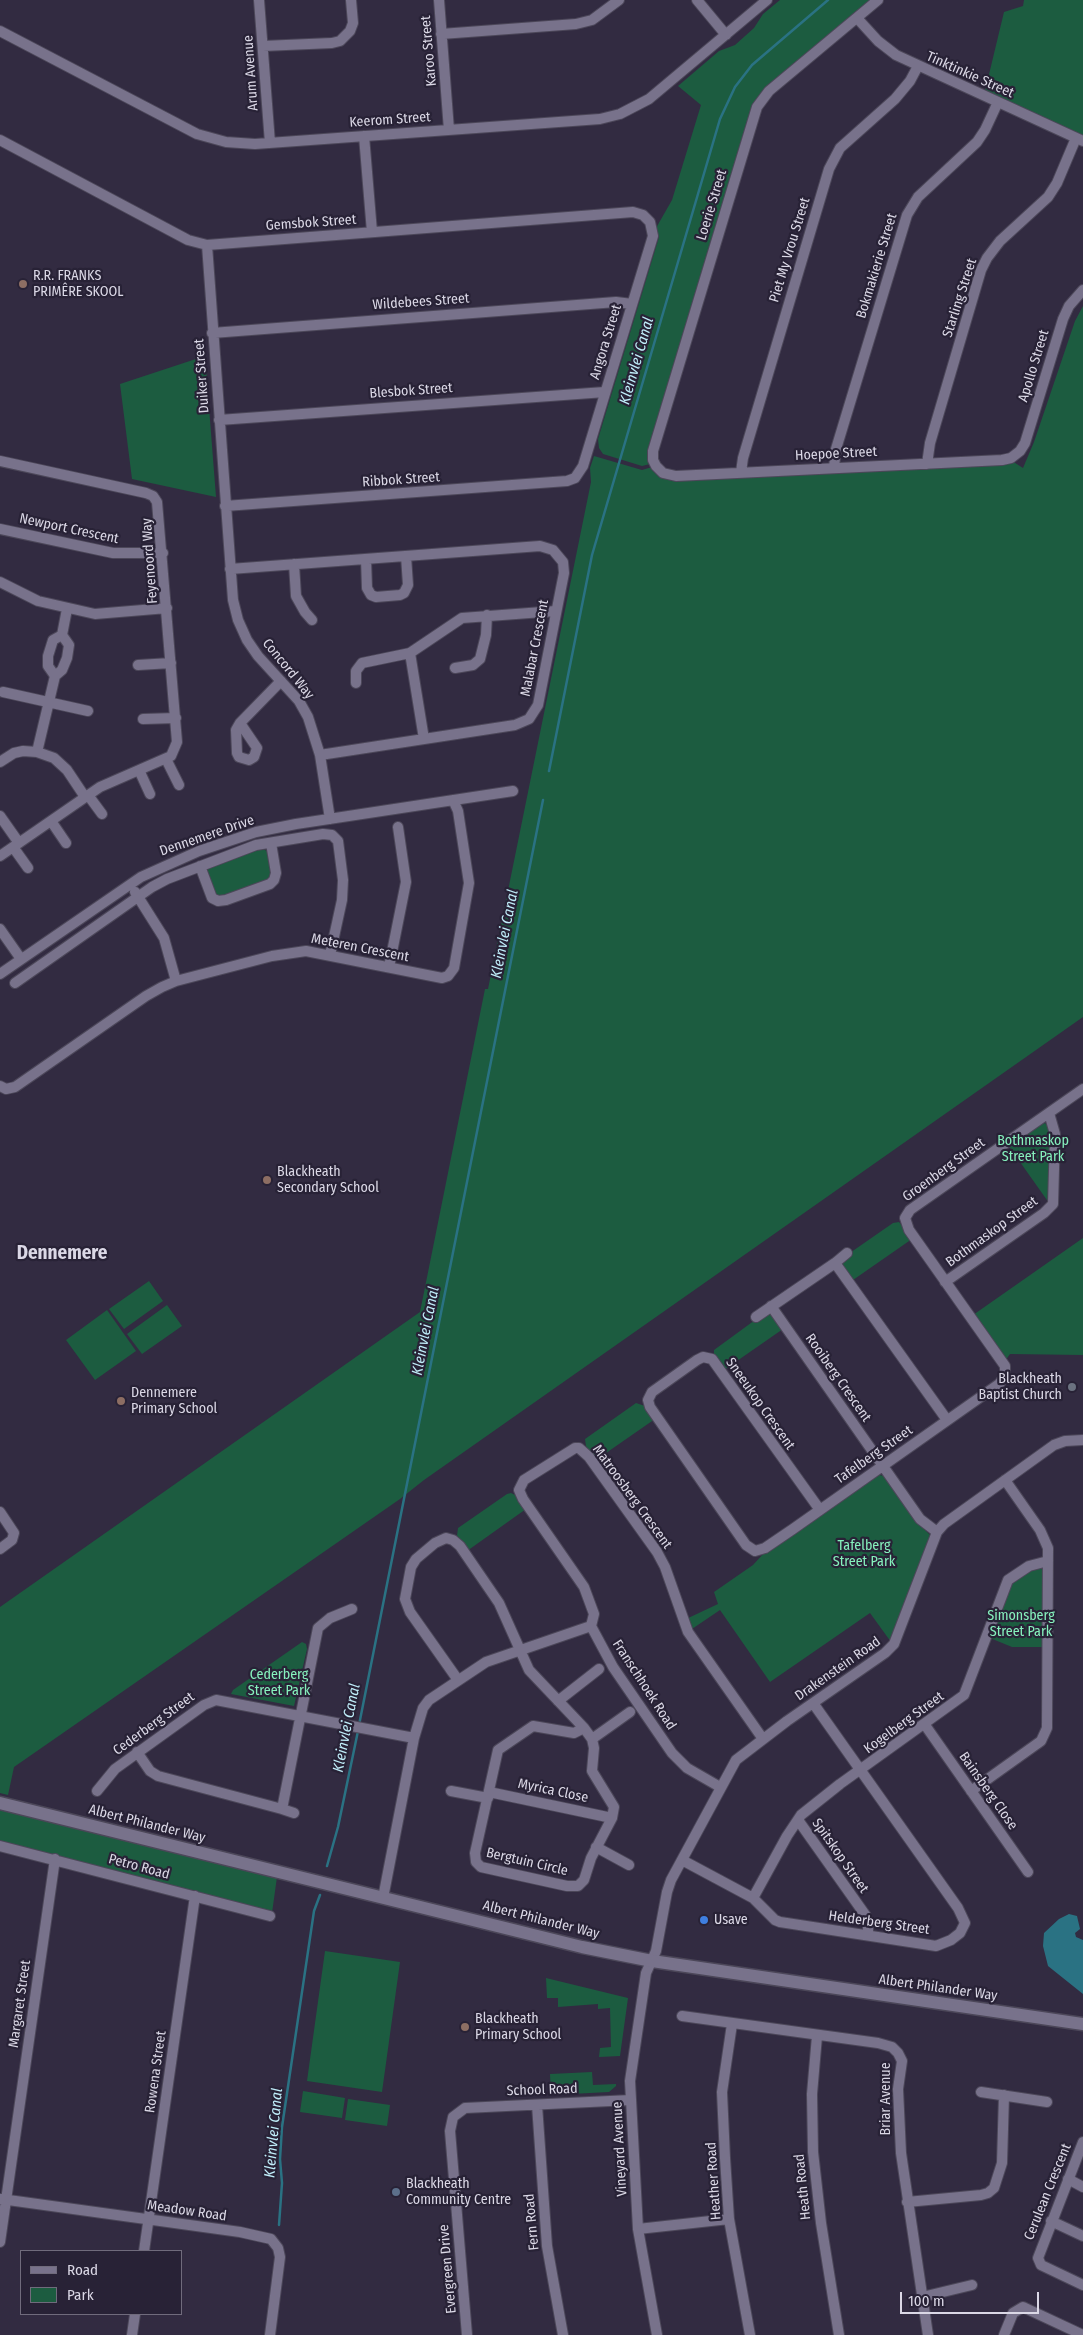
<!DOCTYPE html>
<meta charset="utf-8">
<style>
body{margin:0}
#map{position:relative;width:1083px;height:2335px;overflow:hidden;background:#322b41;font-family:"Fira Sans Condensed",sans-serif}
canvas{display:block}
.legend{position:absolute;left:20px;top:2250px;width:162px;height:65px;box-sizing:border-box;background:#282236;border:1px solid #706b7c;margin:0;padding:6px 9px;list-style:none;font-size:15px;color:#dbd8e6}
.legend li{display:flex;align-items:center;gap:10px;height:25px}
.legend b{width:25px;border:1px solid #706b7c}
.scale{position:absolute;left:900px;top:2292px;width:139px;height:22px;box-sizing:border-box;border:2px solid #dbd8e6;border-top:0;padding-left:6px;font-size:15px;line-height:18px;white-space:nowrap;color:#dbd8e6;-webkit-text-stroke:4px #282236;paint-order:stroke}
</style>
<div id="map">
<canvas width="1083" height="2335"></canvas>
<ul class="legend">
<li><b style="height:6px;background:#78728b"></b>Road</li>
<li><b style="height:14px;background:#1c5c40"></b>Park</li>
</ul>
<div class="scale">100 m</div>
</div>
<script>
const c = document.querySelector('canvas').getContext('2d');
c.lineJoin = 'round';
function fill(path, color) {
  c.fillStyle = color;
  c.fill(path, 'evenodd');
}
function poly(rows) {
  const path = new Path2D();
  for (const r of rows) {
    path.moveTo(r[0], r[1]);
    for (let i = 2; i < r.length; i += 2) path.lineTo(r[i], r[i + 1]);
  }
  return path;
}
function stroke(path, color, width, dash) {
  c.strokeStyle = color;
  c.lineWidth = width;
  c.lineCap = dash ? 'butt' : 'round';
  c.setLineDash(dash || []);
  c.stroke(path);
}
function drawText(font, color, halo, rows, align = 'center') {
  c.font = font + ' "Fira Sans Condensed",sans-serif';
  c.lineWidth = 4.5;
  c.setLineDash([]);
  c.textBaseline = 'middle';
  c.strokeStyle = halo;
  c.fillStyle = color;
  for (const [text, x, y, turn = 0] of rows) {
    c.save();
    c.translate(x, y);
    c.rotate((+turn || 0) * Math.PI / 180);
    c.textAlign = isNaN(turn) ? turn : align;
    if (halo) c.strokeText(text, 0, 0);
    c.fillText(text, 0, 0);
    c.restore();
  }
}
fill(poly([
 [780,0,871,0,766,89,650,464,642,466,603,454,599,448,598,439,659,237,656,235,656,228,672,200,701,105,678,86,719,51,735,45,754,28,763,14],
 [1024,0,1083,0,1083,137,985,91,1004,12,1023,6],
 [1083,306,1083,1017,424,1480,400,1499,14,1767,8,1795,0,1793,0,1607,420,1312,485,989,488,989,591,482,590,468,594,456,642,470,652,467,658,474,1012,461,1023,468,1034,442,1075,321],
 [205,356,216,497,132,479,120,384],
 [262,848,268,852,273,873,270,879,225,897,216,896,206,872,207,869,235,856],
 [1043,1123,1048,1124,1051,1129,1049,1203,1008,1145],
 [899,1222,912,1239,853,1280,842,1265,844,1257,893,1223],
 [1083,1238,1083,1355,1010,1354,1005,1361,973,1315],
 [149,1281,163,1301,124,1329,109,1309],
 [167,1305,182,1326,142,1354,127,1334],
 [107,1310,136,1351,95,1380,66,1340],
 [766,1312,771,1313,783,1329,724,1370,714,1355,714,1350],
 [636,1403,645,1406,655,1419,596,1460,586,1446,585,1439],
 [879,1475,884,1476,919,1524,931,1536,891,1642,870,1613,770,1682,720,1610,689,1631,684,1620,718,1604,714,1592,753,1565,764,1553],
 [511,1493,515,1495,526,1509,467,1551,457,1536,458,1528,507,1494],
 [1042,1568,1044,1647,1012,1647,990,1638,1012,1580,1028,1569],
 [302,1642,306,1644,307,1649,294,1706,231,1694,233,1690],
 [0,1806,277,1877,272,1913,0,1843],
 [325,1951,400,1962,382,2092,307,2081],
 [546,1978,628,1998,620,2056,599,2057,600,2048,611,2047,610,2008,598,2009,598,2004,558,2007,558,1998,547,1998],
 [592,2072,593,2085,616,2084,616,2086,609,2092,551,2095,550,2074],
 [303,2091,345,2098,342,2118,300,2112],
 [348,2099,390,2105,387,2126,345,2120]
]), '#1c5c40');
fill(poly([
 [1069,1914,1077,1916,1080,1929,1075,1933,1076,1937,1083,1940,1083,1994,1048,1966,1043,1946,1044,1933,1059,1919]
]), '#2a7283');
stroke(poly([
 [549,771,592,555,720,119,735,87,752,65,828,0],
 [359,1725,543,800],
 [327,1866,338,1827,358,1731],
 [279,2225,282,2183,280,2159,282,2127,314,1911,320,1895]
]), '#2a7283', 2.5);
const street = poly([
 [259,0,270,143],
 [439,0,449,130],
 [697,0,726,35],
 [878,0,769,91,757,107,653,451,653,460,656,466,663,473,676,476,1002,460,1011,458,1020,451,1025,443,1063,319,1069,306,1083,290],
 [857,18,878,41,896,55,1083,141],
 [0,31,197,134,226,142,255,144,600,119,620,114,649,99,767,0],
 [441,34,576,24,592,20,619,0],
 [263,46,332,43,340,41,350,31,353,23,351,0],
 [364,136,372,232],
 [0,140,188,240,207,245,633,212,643,215,650,222,653,236,583,466,575,478,567,481,225,506],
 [207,245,233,600,238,620,247,640,258,656,299,701,308,717,320,755,330,819],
 [212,333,616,302,632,304],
 [219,420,605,392],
 [0,461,146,493,153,496,157,502,177,742,171,756,100,787,0,856],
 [927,464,930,443,981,270,987,258,1000,241,1048,197,1057,183,1076,138],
 [834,467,836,449,907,215,918,197,977,142,985,130,998,102],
 [741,472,743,458,829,169,840,148,895,99,910,81,918,66],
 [0,529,113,553,163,553],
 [366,559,367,588,371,595,376,597,400,595,404,593,408,585,406,556],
 [294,564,296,596,305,612,312,620],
 [230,569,540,546,553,550,563,562,564,573,538,705,529,719,515,725,320,755],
 [0,582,38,601,95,614,167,608],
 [410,653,424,739],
 [138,665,171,663],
 [455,668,473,665,480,659,486,635,487,615],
 [55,676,48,666,48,656,53,640,62,635],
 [356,683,356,671,362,663,410,653,462,618,556,611],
 [3,692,88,711],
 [143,719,176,718],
 [240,723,257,748,254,757,249,760,239,757,237,753,236,730,240,723,281,681],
 [37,752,55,676,62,670,67,658,69,645,62,635,67,609],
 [166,759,179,785],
 [0,762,14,753,23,751,37,752,54,758,67,770,85,797],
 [139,770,150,794],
 [88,795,102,814],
 [0,816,19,843],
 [51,821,66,843],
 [13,847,28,868],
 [200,866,212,898,218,901,226,900,270,884,274,880,276,873,271,843],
 [135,892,164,938,176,981],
 [0,929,21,959],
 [389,967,406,882,398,827],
 [0,974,141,877,199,851,256,832,296,824,513,791],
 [15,983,152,887,167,879,256,845,323,834,332,835,338,841,343,880,342,900,330,955],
 [0,1086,6,1089,15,1087,146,996,162,987,176,981,272,956,306,951,442,978,448,976,454,968,469,883,458,811,453,800],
 [835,1263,947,1420],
 [945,1282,1044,1213,1053,1204,1055,1134,1049,1113],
 [771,1306,920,1519,937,1532],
 [756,1317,835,1263,847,1253],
 [820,1510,712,1359,703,1357,697,1360,652,1392,648,1400,650,1407,746,1545,755,1551,765,1548,793,1529,999,1384,1005,1376,1005,1366,909,1230,905,1218,910,1210,1083,1089],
 [0,1512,14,1533,12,1540,0,1549],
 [591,1626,594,1614,584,1587,523,1499,519,1490,524,1480,575,1448,579,1448,589,1457,657,1552,665,1567,688,1632,763,1739],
 [591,1626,613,1667,672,1753,687,1768,720,1787],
 [458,1680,410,1612,405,1599,411,1567,416,1559,435,1543,446,1538,453,1540,460,1546,499,1603,529,1670,584,1728,592,1739,594,1748,592,1771,614,1807,612,1818,591,1858,584,1880,578,1886,567,1886,481,1867,476,1862,475,1853,498,1750,533,1726,574,1733,584,1728],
 [558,1701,599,1669],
 [925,1725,1028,1872],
 [592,1739,630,1712],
 [137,1752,150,1771,158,1776,282,1809,318,1628,330,1618,352,1609],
 [97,1791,115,1769,204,1705,216,1700,414,1738],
 [451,1791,488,1798],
 [971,1791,1041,1741,1047,1728,1048,1548,1040,1530,1005,1480],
 [489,1792,612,1818],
 [282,1809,294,1813],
 [798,1820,866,1916,868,1925,868,1935],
 [0,1846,270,1916],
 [596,1847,629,1865],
 [682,1860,753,1898,775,1920,780,1922,936,1946,951,1940,960,1933,965,1923,958,1908,813,1703],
 [383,1898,414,1738,423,1708,429,1700,486,1662,591,1626],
 [753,1898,787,1836,801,1815,840,1784,964,1695,1008,1580,1029,1566,1048,1561],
 [682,2016,878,2043,892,2047,898,2053,902,2061,898,2089,901,2153,928,2335],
 [732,2024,722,2092,725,2158,729,2219,750,2335],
 [817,2036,812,2094,813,2152,821,2223,839,2335],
 [981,2092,1047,2102],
 [537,2105,547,2246,563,2335],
 [1083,2142,1038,2258,1041,2265,1083,2285],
 [1068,2179,1083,2187],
 [1,2199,240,2232,271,2239,278,2248,280,2257,270,2335],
 [907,2202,981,2195,988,2193,994,2188,1002,2163,1004,2095],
 [1051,2221,1083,2236],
 [638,2229,729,2219],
 [0,2242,55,1859],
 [144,2251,195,1896],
 [922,2297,972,2285],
 [132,2335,135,2314],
 [467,2335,450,2131,453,2117,465,2108,631,2100],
 [657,2335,638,2229,630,2081,646,1973,656,1951,667,1892,671,1880,736,1760,787,1721,885,1653,894,1644,937,1532,944,1524,1054,1445,1065,1441,1083,1440],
 [1004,2335,1013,2313,1023,2307,1083,2335]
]);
const secondary = poly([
 [0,1803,582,1947,652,1961,1083,2024]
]);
stroke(street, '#4c4759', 12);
stroke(secondary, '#4c4759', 15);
stroke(street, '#78728b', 10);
stroke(secondary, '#78728b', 12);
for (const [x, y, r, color] of [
 [23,284,5,"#8d6e63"],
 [267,1180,5,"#8d6e63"],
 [1072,1387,5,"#6b7280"],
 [121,1401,5,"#8d6e63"],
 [704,1920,5,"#3f7fe0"],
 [465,2027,5,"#8d6e63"],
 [396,2192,5,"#5c6f8a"]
]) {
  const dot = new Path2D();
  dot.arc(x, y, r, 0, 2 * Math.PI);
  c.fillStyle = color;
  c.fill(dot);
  stroke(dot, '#282236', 2);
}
drawText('14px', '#dbd8e6', '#282236', [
 ["Karoo Street",429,51,-95],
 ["Arum Avenue",251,73,-94],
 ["Tinktinkie Street",970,75,24],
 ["Keerom Street",390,120,-4],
 ["Loerie Street",712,205,-73],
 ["Gemsbok Street",311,223,-4],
 ["Piet My Vrou Street",790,250,-73],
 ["Bokmakierie Street",877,266,-73],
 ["Starling Street",960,298,-72],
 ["Wildebees Street",421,302,-4],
 ["Angora Street",606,342,-73],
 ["Apollo Street",1034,366,-73],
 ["Duiker Street",202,376,-94],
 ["Blesbok Street",411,391,-4],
 ["Hoepoe Street",836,454,-3],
 ["Ribbok Street",401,480,-4],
 ["Newport Crescent",69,529,12],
 ["Feyenoord Way",150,561,-94],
 ["Malabar Crescent",535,648,-79],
 ["Concord Way",288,669,51],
 ["Dennemere Drive",207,836,-19],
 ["Meteren Crescent",360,948,11],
 ["Groenberg Street",944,1170,-36],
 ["Bothmaskop Street",992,1232,-36],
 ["Rooiberg Crescent",838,1378,55],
 ["Sneeukop Crescent",760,1404,55],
 ["Tafelberg Street",874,1455,-35],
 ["Matroosberg Crescent",632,1497,54],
 ["Drakenstein Road",838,1669,-35],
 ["Franschhoek Road",644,1685,57],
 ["Kogelberg Street",904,1723,-36],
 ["Cederberg Street",154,1724,-36],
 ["Myrica Close",553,1791,12],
 ["Bainsberg Close",988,1791,55],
 ["Albert Philander Way",147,1824,14],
 ["Spitskop Street",840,1856,55],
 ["Bergtuin Circle",527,1862,13],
 ["Petro Road",139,1867,15],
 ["Albert Philander Way",541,1920,14],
 ["Helderberg Street",879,1923,8],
 ["Albert Philander Way",938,1988,8],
 ["Margaret Street",20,2004,-82],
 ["Rowena Street",156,2072,-82],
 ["School Road",542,2090,-2],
 ["Briar Avenue",886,2099,-90],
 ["Vineyard Avenue",620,2149,-93],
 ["Heather Road",714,2181,-94],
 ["Heath Road",803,2187,-96],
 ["Cerulean Crescent",1048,2192,-68],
 ["Meadow Road",187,2211,8],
 ["Fern Road",532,2222,-95],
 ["Evergreen Drive",448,2269,-95]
]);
drawText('14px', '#dbd8e6', '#282236', [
 ["R.R. FRANKS",33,276],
 ["PRIMÊRE SKOOL",33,292],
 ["Blackheath",277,1172],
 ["Secondary School",277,1188],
 ["Blackheath",1062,1379,"right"],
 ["Baptist Church",1062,1395,"right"],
 ["Dennemere",131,1393],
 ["Primary School",131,1409],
 ["Usave",714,1920],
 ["Blackheath",475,2019],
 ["Primary School",475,2035],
 ["Blackheath",406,2184],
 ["Community Centre",406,2200]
], 'left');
drawText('14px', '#86f1bd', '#282236', [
 ["Bothmaskop",1033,1141],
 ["Street Park",1033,1157],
 ["Tafelberg",864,1546],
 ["Street Park",864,1562],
 ["Simonsberg",1021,1616],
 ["Street Park",1021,1632],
 ["Cederberg",279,1675],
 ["Street Park",279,1691]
]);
drawText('italic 15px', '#c0eefa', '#282236', [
 ["Kleinvlei Canal",637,361,-74],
 ["Kleinvlei Canal",505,934,-79],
 ["Kleinvlei Canal",426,1331,-79],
 ["Kleinvlei Canal",347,1728,-79],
 ["Kleinvlei Canal",274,2133,-85]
]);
drawText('bold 19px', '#dbd8e6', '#282236', [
 ["Dennemere",62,1254]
]);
</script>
